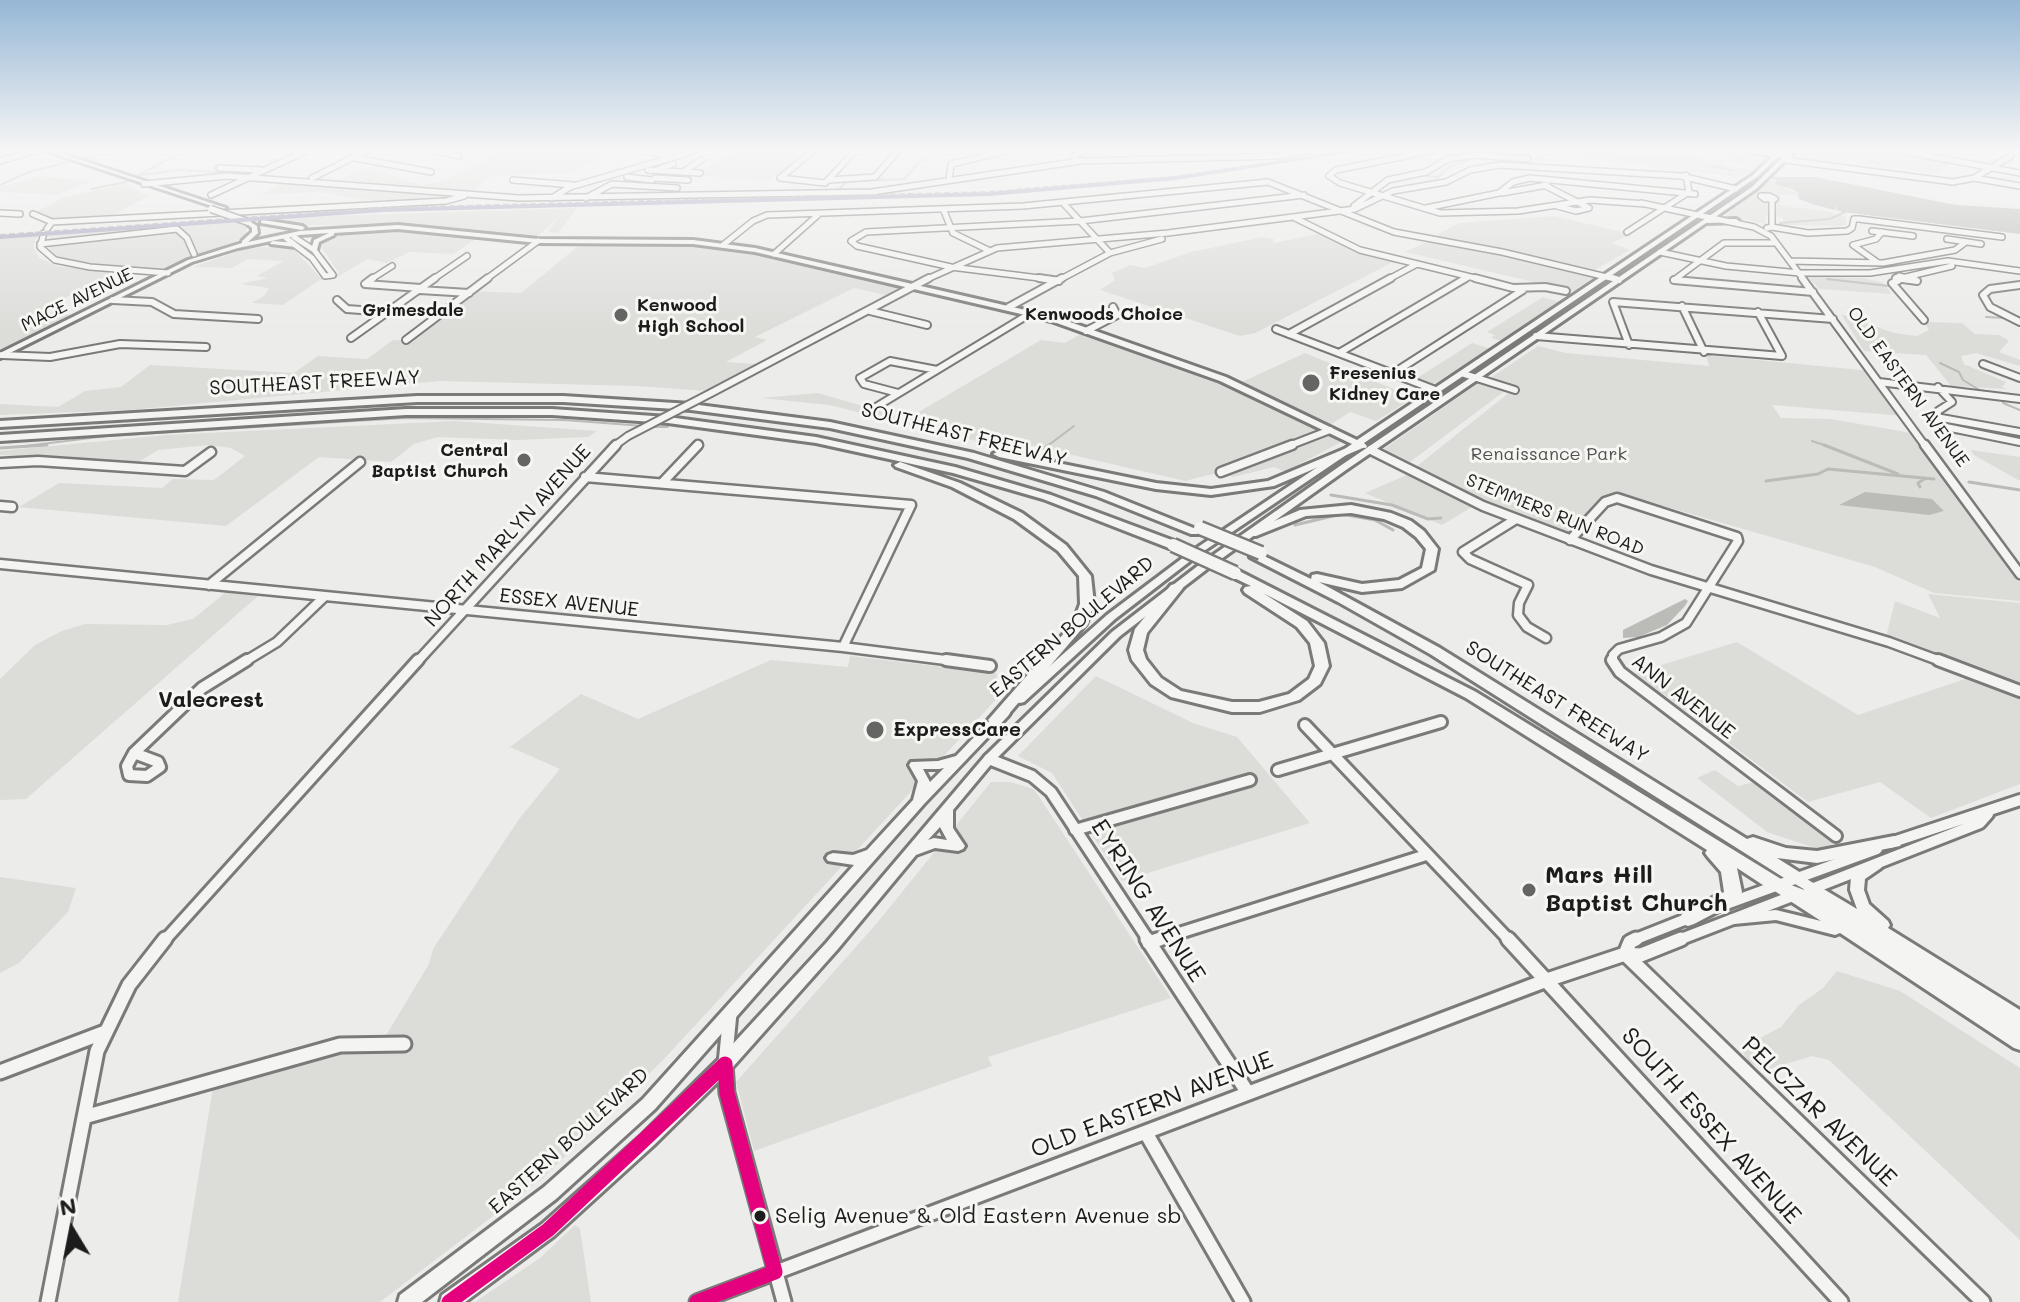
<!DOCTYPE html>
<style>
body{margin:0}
#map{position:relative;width:2020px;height:1302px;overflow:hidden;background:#ececea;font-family:Mali,sans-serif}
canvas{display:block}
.north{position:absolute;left:32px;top:1190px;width:80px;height:80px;-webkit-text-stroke:6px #f6f6f2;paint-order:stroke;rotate:350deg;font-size:22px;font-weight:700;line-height:32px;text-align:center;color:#1c1c1c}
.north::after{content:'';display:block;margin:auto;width:28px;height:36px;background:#1c1c1c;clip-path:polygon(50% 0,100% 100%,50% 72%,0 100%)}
</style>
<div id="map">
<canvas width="2020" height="1302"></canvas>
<div class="north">N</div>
</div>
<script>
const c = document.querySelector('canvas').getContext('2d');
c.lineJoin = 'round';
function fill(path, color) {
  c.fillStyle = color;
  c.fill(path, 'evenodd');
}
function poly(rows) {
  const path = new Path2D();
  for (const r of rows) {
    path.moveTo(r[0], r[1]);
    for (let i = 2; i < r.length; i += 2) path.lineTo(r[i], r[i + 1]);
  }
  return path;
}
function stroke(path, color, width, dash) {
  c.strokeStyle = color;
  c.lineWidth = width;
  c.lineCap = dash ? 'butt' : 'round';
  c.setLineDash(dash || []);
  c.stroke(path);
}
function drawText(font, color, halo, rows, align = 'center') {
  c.font = font + ' Mali,sans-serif';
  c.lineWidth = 6;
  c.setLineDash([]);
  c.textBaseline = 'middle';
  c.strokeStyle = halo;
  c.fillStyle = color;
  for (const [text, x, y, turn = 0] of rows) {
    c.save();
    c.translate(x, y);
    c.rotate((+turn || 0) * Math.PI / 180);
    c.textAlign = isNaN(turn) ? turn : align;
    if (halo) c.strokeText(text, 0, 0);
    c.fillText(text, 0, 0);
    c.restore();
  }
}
fill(poly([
 [498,151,597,151,611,154,568,173,492,176,470,193,339,180,365,167,422,185,447,180],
 [743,151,808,151,769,181,700,175,729,153],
 [1581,151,1689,155,1723,161,1726,152,1770,154,1757,167,1724,161,1725,165,1756,171,1753,173,1660,165,1746,174,1736,177,1563,154],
 [1799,151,1896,151,1955,162,1937,173,1929,173,1823,157,1816,164,1793,160],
 [41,176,91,181,57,195,0,192,0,187],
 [1771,179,1801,196,1781,194,1780,205,1829,212,1846,217,1846,226,1783,225,1783,218,1766,215,1765,224,1726,215],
 [283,182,375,189,451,197,375,201,318,192,261,195],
 [124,184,149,196,107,218,57,219,34,213,62,198],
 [577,208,558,233,547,232,559,217,536,238,413,225,291,225,265,218],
 [1554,216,1631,234,1612,243,1630,250,1593,271,1431,238,1459,223],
 [231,220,246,227,247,234,231,244,162,269,81,262,53,255,47,245,50,234],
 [395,231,478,238,453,254,409,252,387,263,368,259,337,277,318,281,283,305,252,303,265,295,269,288,240,284,268,278,257,276,283,261,248,259,232,268,193,267,242,250,278,245,293,248,321,278,334,276,339,273,321,247,323,241,348,233],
 [1323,233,1354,249,1397,260,1255,333,1240,336,1100,290,1115,280,1112,273,1130,265,1145,268,1191,252,1263,237,1274,239,1273,243],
 [38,235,33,246,39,258,57,266,115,273,49,306,46,312,82,316,0,356,0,239],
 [1429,241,1498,253,1596,276,1573,291,1405,252],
 [583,242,652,242,725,248,847,272,843,274,905,288,890,296,854,288,755,337,767,340,726,362,756,364,706,391,637,386,440,381,130,410,0,415,0,404,58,407,85,391,121,387,150,365,294,373,318,356,367,359,393,340,409,341,475,291,521,293],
 [1808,277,1864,278,1884,283,1891,294,1819,289],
 [1543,297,1560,302,1502,341,1491,338,1495,335,1487,332],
 [1841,314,1894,333,1917,336,1929,330,1924,322,1962,323,1975,334,1999,335,2009,341,1999,352,2020,360,2020,366,1976,353,1961,356,1964,364,2006,382,2002,387,2007,389,1951,386,1926,355,1864,351],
 [1086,331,1223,379,1330,430,1221,472,1185,481,1012,441,997,446,829,405,761,398,818,393,907,419,1041,340,1065,343],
 [1472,343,1491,349,1430,386,1414,380],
 [1538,346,1566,353,1709,366,1706,355,1871,371,1904,416,1772,405,1781,418,1831,419,1917,434,2020,574,2020,601,1934,593,1875,567,1615,492,1570,540,1498,512,1412,470,1515,388,1489,379],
 [1305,353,1386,386,1415,397,1376,421,1350,412,1330,425,1242,382],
 [1480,382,1506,390,1410,462,1384,449],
 [455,421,597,431,588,437,518,440,438,437,414,444,391,462,319,457,226,526,19,507,59,483,162,488,173,479,214,480,245,456,231,448,209,445,158,450,137,463,0,455,0,451,166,435],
 [1328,434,1343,441,1285,472,1274,467,1233,477,1224,473],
 [1971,450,2020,457,2020,481,1974,455],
 [1409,474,1472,507,1442,525,1365,493],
 [226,592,258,596,26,799,0,800,0,679,35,645,62,631,85,624,167,625,193,619],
 [1928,594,2020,603,2020,685,1886,637,1895,601,1940,618],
 [1737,642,1858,715,1968,678,2020,699,2020,784,1931,818,1880,782,1808,802,1635,673],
 [850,656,996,673,1002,693,664,1059,543,1178,380,1302,178,1302,213,1087,313,1057,379,1047,429,964,433,949,519,819,560,769,510,747,581,694,638,719,771,660,848,667],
 [1096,676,1193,723,1237,737,1310,823,1122,881,1052,773,1018,756],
 [1715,770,1738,786,1755,782,1836,843,1818,849,1767,832,1697,778],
 [991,782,1010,782,1034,789,1171,998,988,1057,992,1066,754,1151,736,1082,877,923],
 [0,877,76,888,68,912,19,963,0,973],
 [1837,971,1900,991,2020,1068,2020,1240,1829,1060,1812,1056,1766,1070,1748,1062,1741,1048,1781,1027,1799,1005,1823,988],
 [575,1225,580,1229,591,1302,475,1302,540,1258]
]), '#dcdcd9');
fill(poly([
 [1549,152,1778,177,1815,177,1956,205,2020,209,2020,234,1843,212,1836,210,1836,202,1835,210,1815,205,1799,199,1798,193,1792,189,1775,184,1777,180,1751,174],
 [1865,492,1932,499,1944,511,1929,515,1839,505],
 [1685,599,1688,601,1685,606,1667,625,1638,637,1623,638,1623,630]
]), '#bbbbb8');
stroke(poly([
 [1494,153,1503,151],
 [1536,158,1554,153],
 [83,159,116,152],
 [1708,165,1733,171],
 [141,175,178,170,253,174],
 [1426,176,1439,177],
 [136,177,183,151],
 [0,185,29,172,69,162],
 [1407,186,1435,180,1449,167,1475,158],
 [91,189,126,182],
 [837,191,847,181,904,179,919,162,938,151],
 [1780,223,1830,219,1845,212],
 [1668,241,1699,218],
 [1827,279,1889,286],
 [1986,317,2005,318],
 [1940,363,1959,372,1963,380,1981,391],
 [2003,403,2020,410],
 [651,427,668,427],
 [1812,441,1830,447],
 [17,447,107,436,405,418,564,420,644,426],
 [1046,447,1074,426]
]), '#bbbbb8', 2);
stroke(poly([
 [1824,445,1898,474],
 [0,448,47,445],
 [1043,449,1049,445],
 [1766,481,1818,474,1828,469,1934,479],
 [1969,482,2020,490],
 [1920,487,1918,483,1926,478],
 [1331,495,1392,505,1428,519,1441,518],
 [1295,525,1341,514,1375,520,1393,530]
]), '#bbbbb8', 3);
const minorFar4 = poly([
 [435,151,459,156],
 [648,151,667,157],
 [813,151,780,178,825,183],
 [1431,151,1336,170,1329,176,1340,183,1440,213,1518,211,1590,200,1646,204],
 [1752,151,1789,156],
 [1902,151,2020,173],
 [355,158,431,172],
 [1785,160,1953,182,1974,178,2011,156],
 [0,161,34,151],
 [1077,161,1073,156,1085,151],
 [219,168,261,170],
 [648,170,700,173],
 [657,170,673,164],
 [683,172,701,160],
 [627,177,652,180],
 [312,178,366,151],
 [655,178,688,180],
 [1974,178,2020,186],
 [513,180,573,185],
 [829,180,875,177,898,151],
 [949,180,951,164,1006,151],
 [827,181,855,151],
 [144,184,227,176,519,198,872,192,1081,161,1278,156,1308,151],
 [1544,185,1589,208,1576,211,1557,206],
 [644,186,677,188],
 [1502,193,1547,185],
 [211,195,306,151],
 [1761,196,1769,196,1775,199,1765,199,1761,196],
 [552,198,570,187,695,151],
 [586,198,612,184,643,186],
 [1641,203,1754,227,1771,236,1804,280],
 [1064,204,1110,253],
 [1354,206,1388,180,1426,172,1448,159,1475,155,1528,159],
 [1426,208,1499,193,1513,182,1530,178,1695,194],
 [944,211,953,233,988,250],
 [0,213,20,214],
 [33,214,52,222,47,229],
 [1295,218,1360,250,1483,280],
 [52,222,446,201,464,196],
 [1772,227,1808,233,1847,231,1852,228,1854,219,1859,219,2002,237],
 [1767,228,1772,227,1772,200],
 [1872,231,1913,236],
 [1627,232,1689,192,1686,175],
 [44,233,40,247,55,260,90,267,168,273],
 [286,238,312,258,325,276,333,275,314,250,294,237],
 [1947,239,1981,244],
 [40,244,177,229,187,238,194,254],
 [723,245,753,221,767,215,1023,206,1268,182,1394,232,1502,252,1619,280],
 [1660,252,1726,266,1800,273],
 [774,254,819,214],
 [1790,261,1883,263,1955,250,1966,242],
 [1877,262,1853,245,1876,239,1882,232],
 [1797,273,1870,273,1948,261,2020,271],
 [1906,277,1952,266],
 [370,280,392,266],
 [432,280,467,256],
 [485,280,538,241],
 [925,280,997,248,1168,233,1355,209,1393,191,1446,182,1470,170,1500,165,1681,176,1736,189],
 [1055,280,951,267,857,246,851,241,866,232,1080,221,1304,195],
 [1059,280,1110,253,1162,239],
 [1387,280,1417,264],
 [1462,280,1468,277],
 [1674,280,1679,280],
 [1674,280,1724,243,1776,243],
 [1911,280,1895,279,1899,276,1916,280]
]);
const minorFar3 = poly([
 [373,278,365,284,421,288],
 [1039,278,1059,281],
 [1475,278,1513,288,1545,287,1566,291],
 [1613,278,1619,280],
 [1802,278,1926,447],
 [1896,278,1917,281,1911,278],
 [1674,280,1813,292],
 [1898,281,1892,283,1924,320],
 [2020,285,1990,289,1983,295,1990,307,2020,322],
 [420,290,469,293],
 [113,300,152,302,174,314,258,319],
 [337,300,347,309,388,312],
 [1682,306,1704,352],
 [1009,307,1062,278],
 [870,311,927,325],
 [1276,329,1438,391],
 [1086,331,1117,315,1113,307],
 [1289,334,1391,278],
 [1536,336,1782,356,1758,312],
 [351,338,435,278],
 [406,340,488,278],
 [1629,345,1613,302,1833,319],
 [1339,353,1466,278],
 [2,355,50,357,120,344,206,347],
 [1983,364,2020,378],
 [1392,374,1523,290],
 [1464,374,1515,390],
 [1879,382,2020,399],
 [1938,387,1952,402,1938,411,1936,425,2020,442],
 [711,393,929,278],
 [898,393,864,384,860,378,890,361,937,370],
 [876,407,1031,313],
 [1936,417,2020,432],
 [613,447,628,436],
 [1286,447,1330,430]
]);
const minorFar2 = poly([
 [1925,445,2020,574],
 [1371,450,1483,506,1651,570,1889,642,1943,662],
 [0,463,38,461,185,471,211,452],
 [1221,472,1292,445],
 [585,477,911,505,843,647],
 [662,483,698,445],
 [0,506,12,507],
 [1516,519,1463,552,1470,559,1528,585,1519,603,1518,615,1527,627,1546,638],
 [1570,540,1605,502,1617,498,1737,537,1738,541,1686,623,1661,637,1619,649,1613,655,1613,662],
 [0,564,843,647,961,662],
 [209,585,360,462],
 [244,662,277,642,324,597],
 [417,662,616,445]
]);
const minorFar1 = poly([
 [946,660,990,666],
 [1612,660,1620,672,1836,836],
 [1938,660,2020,691],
 [1305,725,1510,941],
 [134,753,158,762,160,767,147,776,129,775,127,766,134,753],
 [134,753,202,688,247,660],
 [989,759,1032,776,1051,792,1149,941],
 [1278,770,1441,722],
 [1075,830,1250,780],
 [1890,843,2020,800],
 [1809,890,1980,823,1988,814],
 [1729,903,1877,849],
 [164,941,418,660],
 [1154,941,1426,855],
 [1631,941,1689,918],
 [1676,941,1795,895]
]);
const minor = poly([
 [1147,939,1248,1093],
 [1508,939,1841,1302],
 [1149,943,1160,939],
 [1625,954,1983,1302],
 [1625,954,1630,942,1636,939],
 [730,1013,725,1064,727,1093,784,1302],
 [0,1072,105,1032],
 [84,1117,340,1045,404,1044],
 [1146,1133,1243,1302],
 [48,1302,97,1051,129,985,165,939],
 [697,1302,1547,980,1625,954,1641,955,1681,939]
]);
const major = poly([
 [46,151,54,151,226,208,221,209,46,151],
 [1778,151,1784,151,1757,177,1364,443,1367,446,1366,448,1358,447,1198,555,1115,619,1024,702,1020,703,1016,702,1014,699,1016,696,1107,615,1192,551,1352,444,1220,381,1051,321,755,252,693,244,538,243,398,229,334,233,334,235,319,242,317,250,314,252,311,250,314,240,329,233,300,235,238,248,192,262,0,358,0,353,188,260,242,243,242,241,252,232,252,228,246,223,249,221,257,226,258,233,248,242,300,231,398,225,538,239,693,240,755,248,1056,317,1226,377,1357,440,1753,175,1778,151],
 [1789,151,1795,151,1756,189,1711,220,1736,219,1739,221,1738,222,1706,223,1346,470,1207,569,1120,636,993,762,953,810,953,828,965,846,963,849,958,851,935,848,916,855,837,950,731,1069,654,1145,554,1236,465,1302,440,1302,442,1295,542,1224,642,1135,719,1059,827,942,985,756,1112,632,1199,565,1340,466,1752,187,1789,151],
 [940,827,947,840,934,838,928,840,940,827],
 [263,220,302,226,305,228,302,230,261,223,261,221,263,220],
 [273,241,296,243,299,245,296,247,271,244,270,243,273,241],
 [1004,709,1008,710,1010,713,1008,716,924,804,655,1109,556,1199,422,1302,398,1302,400,1295,544,1187,643,1099,854,865,828,861,826,858,828,855,833,853,853,855,867,850,913,800,918,781,909,765,911,762,938,761,956,756,1000,710,1004,709],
 [944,768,930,782,923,769,939,769,944,768],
 [1876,860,1881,862,1883,865,1881,868,1865,879,1864,890,1869,904,1888,921,1890,925,1888,928,2020,1010,2020,1050,2014,1048,1840,933,1835,935,1776,920,1734,924,1729,923,1727,919,1729,915,1734,914,1776,910,1821,921,1770,888,1768,884,1770,880,1775,879,1807,891,1790,881,1788,877,1790,873,1795,872,1857,909,1850,890,1851,877,1853,873,1876,860]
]);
const highway = poly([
 [417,396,563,396,691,404,830,422,974,453,1104,492,1201,531,1199,534,1191,534,1096,496,968,458,830,428,691,410,563,402,417,402,0,427,0,421,417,396],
 [406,409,552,409,668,417,816,437,955,467,1051,495,1177,542,1179,545,1177,548,1169,548,1043,499,953,473,816,443,668,423,552,415,406,415,0,441,0,435,406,409],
 [1361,442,1366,445,1365,447,1274,486,1211,495,1156,489,999,457,993,454,999,451,1156,483,1211,489,1268,481,1361,442],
 [900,462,960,483,1022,513,1066,545,1091,576,1094,604,1086,624,1001,723,991,723,988,720,1073,623,1080,604,1079,576,1058,551,1014,519,952,487,896,467,894,465,900,462],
 [1351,505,1391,513,1411,521,1424,531,1438,549,1434,570,1402,588,1362,592,1319,582,1440,648,1747,839,1753,837,1786,848,1817,851,1894,836,1900,838,1902,842,1900,846,1817,863,1777,858,1801,873,1804,877,1801,881,1795,883,1789,881,1430,654,1338,602,1250,557,1256,553,1260,554,1311,579,1312,575,1317,574,1362,584,1399,580,1422,568,1426,549,1416,537,1403,527,1384,519,1351,513,1306,516,1256,536,1248,536,1246,533,1300,510,1351,505],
 [1235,569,1476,692,1781,879,1784,884,1781,889,1775,890,1769,889,1737,868,1742,892,1736,902,1694,924,1688,926,1682,924,1679,919,1682,914,1724,892,1721,872,1708,857,1705,853,1707,850,1466,698,1263,593,1307,621,1324,643,1329,666,1320,684,1299,700,1260,712,1232,712,1171,697,1151,684,1132,660,1129,650,1135,629,1171,585,1176,584,1183,588,1147,633,1143,650,1146,659,1161,678,1181,691,1232,702,1259,702,1289,694,1309,679,1315,666,1310,643,1297,627,1245,593,1243,590,1245,587,1251,586,1230,576,1229,573,1230,570,1235,569]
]);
stroke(minorFar4, '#7a7a79', 8);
stroke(minorFar3, '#7a7a79', 10);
stroke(minorFar2, '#7a7a79', 13);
stroke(minorFar1, '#7a7a79', 16);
stroke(minor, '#7a7a79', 19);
stroke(major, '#7a7a79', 6);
stroke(highway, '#7a7a79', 6);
stroke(minorFar4, '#f4f4f2', 5);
stroke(minorFar3, '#f4f4f2', 6);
stroke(minorFar2, '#f4f4f2', 8);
stroke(minorFar1, '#f4f4f2', 10);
stroke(minor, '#f4f4f2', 13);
fill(major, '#f4f4f2');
fill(highway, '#f4f4f2');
stroke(poly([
 [0,235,384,208,988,192,1173,177,1347,151]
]), '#aaaaa9', 2, [6, 3]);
const minorBridge = poly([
 [628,436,711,393]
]);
const majorBridge = poly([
 [211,209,248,222]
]);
const highwayBridge = poly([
 [1200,528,1261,553],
 [1173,545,1235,573]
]);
stroke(minorBridge, '#7a7a79', 10, []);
stroke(majorBridge, '#7a7a79', 9, []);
stroke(highwayBridge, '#7a7a79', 17, []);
stroke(minorBridge, '#f4f4f2', 6);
stroke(majorBridge, '#f4f4f2', 6);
stroke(highwayBridge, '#f4f4f2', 12);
stroke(poly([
 [449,1302,548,1230,725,1064],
 [697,1302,775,1272,727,1093,725,1064]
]), '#e5007d', 15);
fill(poly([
 [1346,151,1360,151,1176,180,990,196,383,212,0,239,0,235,383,208,990,192,1176,176,1346,151]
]), '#9d9ab6');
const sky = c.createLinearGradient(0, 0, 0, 333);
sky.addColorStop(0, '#96b7d5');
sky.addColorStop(0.45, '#f6f6f6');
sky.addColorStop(1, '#f6f6f600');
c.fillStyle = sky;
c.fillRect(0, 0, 2020, 333);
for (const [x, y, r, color] of [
 [621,315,8,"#656564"],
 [1311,383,10,"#656564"],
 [524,460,8,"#656564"],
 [875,730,10,"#656564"],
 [1529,890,8,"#656564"],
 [760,1216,7,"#1c1c1c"]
]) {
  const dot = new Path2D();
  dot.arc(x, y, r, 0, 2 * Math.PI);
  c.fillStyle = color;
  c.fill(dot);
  stroke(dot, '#f6f6f2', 3);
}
drawText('18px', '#1c1c1c', '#f6f6f2', [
 ["MACE AVENUE",77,300,-26],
 ["OLD EASTERN AVENUE",1908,387,54],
 ["STEMMERS RUN ROAD",1555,515,22]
]);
drawText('bold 18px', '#1c1c1c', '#f6f6f2', [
 ["Kenwood",637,305],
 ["High School",637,326],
 ["Fresenius",1329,373],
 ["Kidney Care",1329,394],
 ["Central",508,450,"right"],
 ["Baptist Church",508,471,"right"]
], 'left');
drawText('bold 18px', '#1c1c1c', '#f6f6f2', [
 ["Grimesdale",413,310],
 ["Kenwoods Choice",1104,314]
]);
drawText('18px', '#515151', '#f6f6f2', [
 ["Renaissance Park",1549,454]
]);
drawText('20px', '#1c1c1c', '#f6f6f2', [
 ["SOUTHEAST FREEWAY",315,383,-3],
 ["SOUTHEAST FREEWAY",964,435,14],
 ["NORTH MARLYN AVENUE",508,536,-48],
 ["ESSEX AVENUE",569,603,6],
 ["EASTERN BOULEVARD",1072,627,-40],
 ["ANN AVENUE",1683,697,38],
 ["SOUTHEAST FREEWAY",1557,702,32],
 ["EASTERN BOULEVARD",569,1141,-42]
]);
drawText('bold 20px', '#1c1c1c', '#f6f6f2', [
 ["ExpressCare",893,730]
], 'left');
drawText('bold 22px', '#1c1c1c', '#f6f6f2', [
 ["Valecrest",211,700]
]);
drawText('22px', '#1c1c1c', '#f6f6f2', [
 ["Selig Avenue & Old Eastern Avenue sb",775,1216]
], 'left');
drawText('bold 24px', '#1c1c1c', '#f6f6f2', [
 ["Mars Hill",1545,876],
 ["Baptist Church",1545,904]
], 'left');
drawText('24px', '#1c1c1c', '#f6f6f2', [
 ["EYRING AVENUE",1148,901,57],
 ["OLD EASTERN AVENUE",1152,1105,-21],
 ["PELCZAR AVENUE",1819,1112,44],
 ["SOUTH ESSEX AVENUE",1711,1126,48]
]);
</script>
